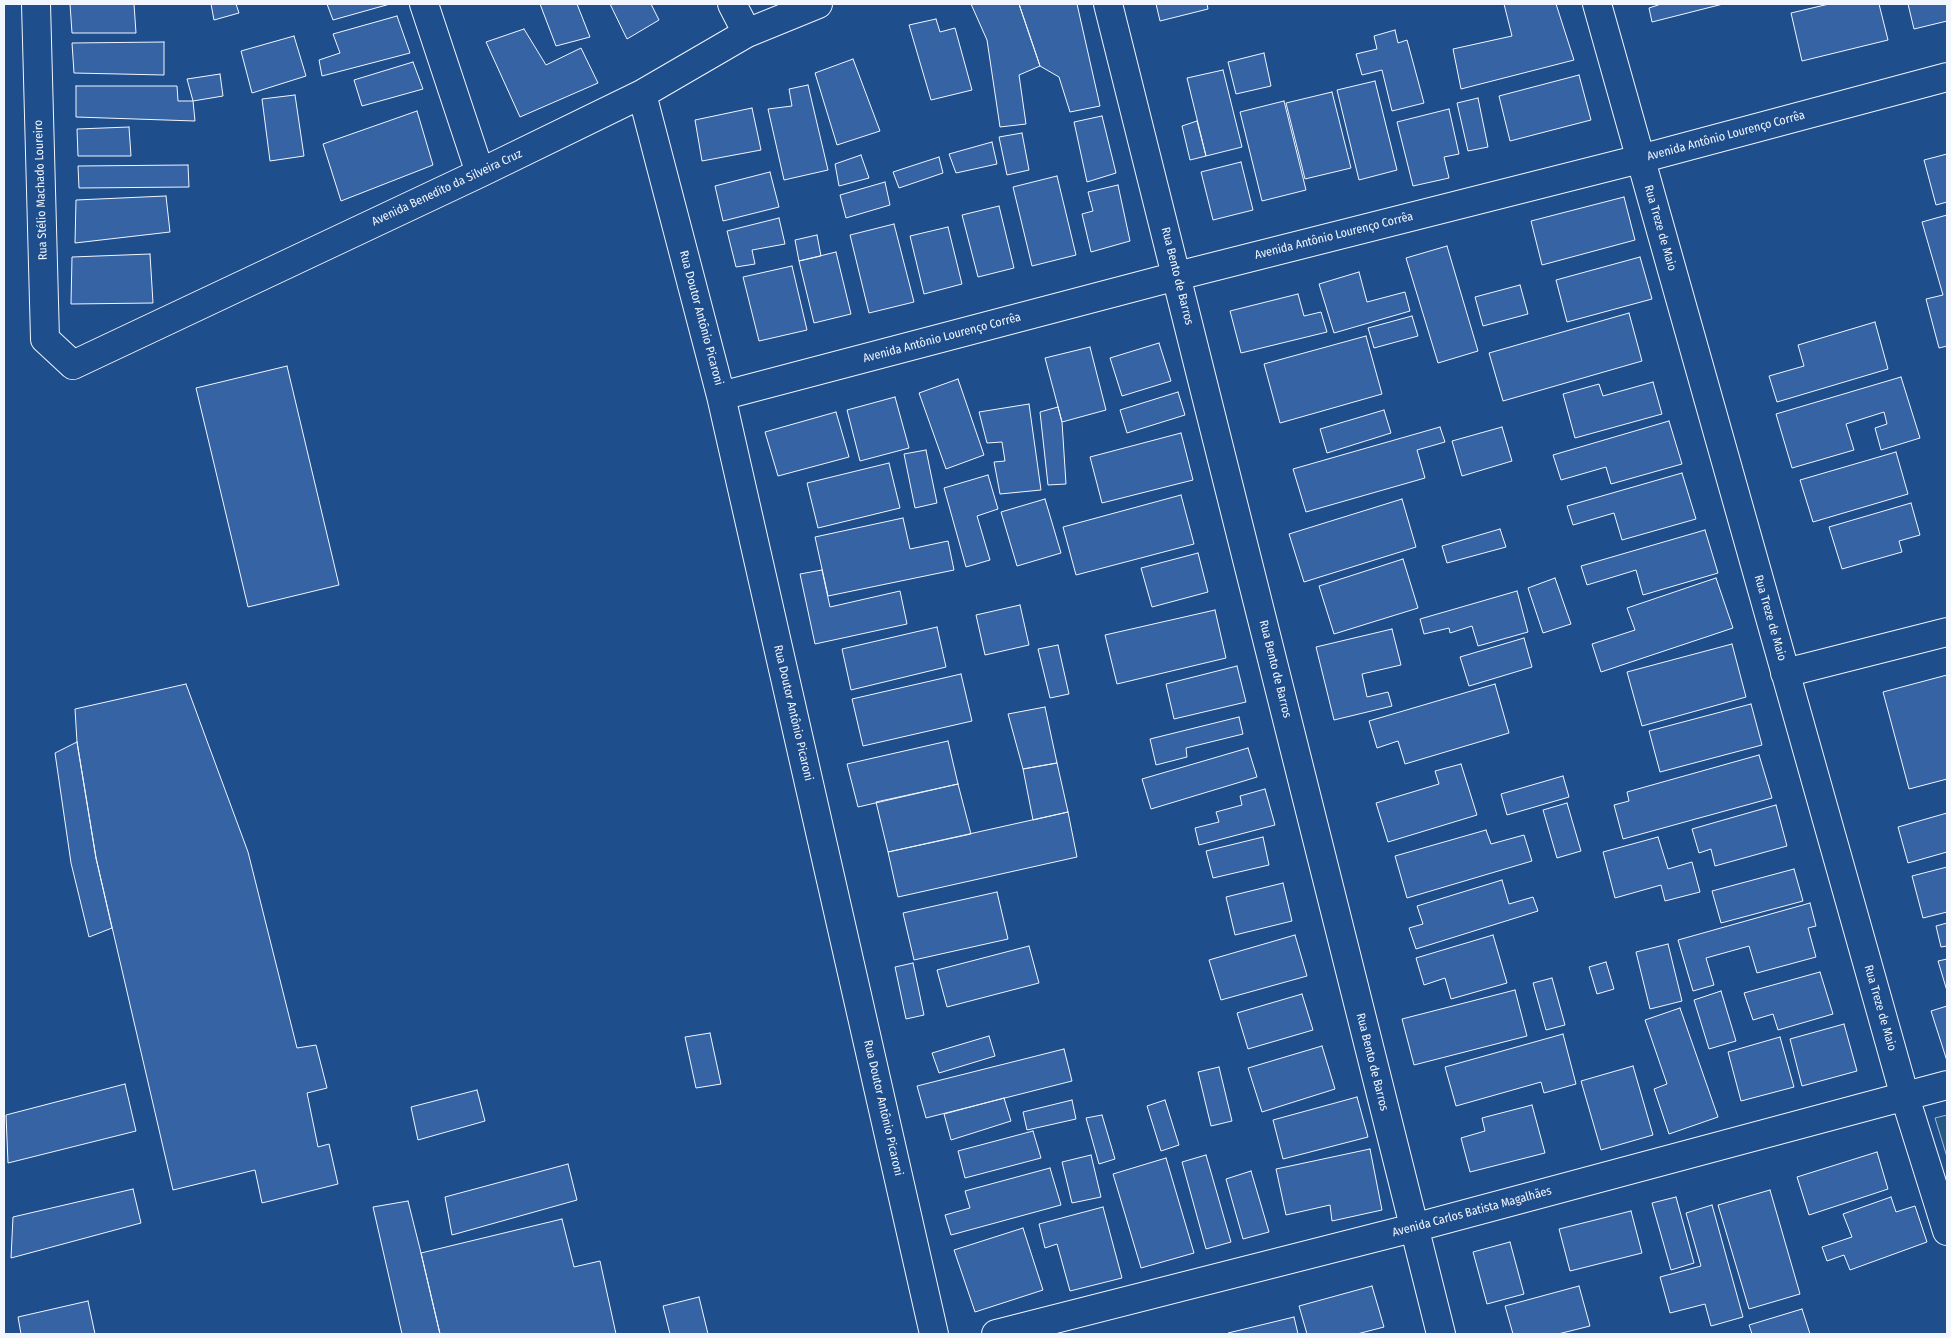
<!DOCTYPE html>
<meta charset="utf-8">
<style>
body{margin:0}
#map{position:relative;width:1951px;height:1338px;overflow:hidden;background:#1f4e8c;font-family:"Fira Sans Condensed",sans-serif}
canvas{display:block}
.frame{position:absolute;inset:0;border:5px solid #f2f6ff;pointer-events:none}
</style>
<div id="map">
<canvas width="1951" height="1338"></canvas>
<div class="frame"></div>
</div>
<script>
const c = document.querySelector('canvas').getContext('2d');
c.lineJoin = 'round';
function fill(path, color) {
  c.fillStyle = color;
  c.fill(path, 'evenodd');
}
function poly(rows) {
  const path = new Path2D();
  for (const r of rows) {
    path.moveTo(r[0], r[1]);
    for (let i = 2; i < r.length; i += 2) path.lineTo(r[i], r[i + 1]);
  }
  return path;
}
function stroke(path, color, width, dash) {
  c.strokeStyle = color;
  c.lineWidth = width;
  c.lineCap = dash ? 'butt' : 'round';
  c.setLineDash(dash || []);
  c.stroke(path);
}
function drawText(font, color, halo, rows, align = 'center') {
  c.font = font + ' "Fira Sans Condensed",sans-serif';
  c.lineWidth = 4;
  c.setLineDash([]);
  c.textBaseline = 'middle';
  c.strokeStyle = halo;
  c.fillStyle = color;
  for (const [text, x, y, turn = 0] of rows) {
    c.save();
    c.translate(x, y);
    c.rotate((+turn || 0) * Math.PI / 180);
    c.textAlign = isNaN(turn) ? turn : align;
    if (halo) c.strokeText(text, 0, 0);
    c.fillText(text, 0, 0);
    c.restore();
  }
}
const green = poly([
 [1947,1115,1947,1157,1935,1118,1947,1115]
]);
fill(green, '#245a82');
stroke(green, '#a8bbd7', 1);
const building = poly([
 [70,4,134,4,136,33,72,33,70,4],
 [211,4,236,4,239,13,214,20,211,4],
 [327,4,390,4,333,20,327,4],
 [540,4,577,4,590,37,556,46,540,4],
 [610,4,651,4,659,20,627,39,610,4],
 [971,4,1019,4,1040,66,1019,75,1026,124,1000,127,987,40,971,4],
 [1019,4,1077,4,1100,106,1070,112,1059,77,1040,66,1019,4],
 [1156,4,1207,4,1208,9,1160,21,1156,4],
 [1504,4,1556,4,1574,60,1461,89,1453,49,1512,36,1504,4],
 [1661,4,1723,4,1652,22,1649,8,1661,4],
 [1829,4,1879,4,1888,40,1802,61,1791,13,1829,4],
 [1908,4,1947,4,1947,21,1914,29,1908,4],
 [397,16,410,53,322,76,319,60,340,53,333,34,397,16],
 [936,19,940,32,955,28,972,90,931,100,909,25,936,19],
 [524,29,546,65,581,48,598,83,520,117,486,42,524,29],
 [1395,30,1398,43,1407,40,1424,103,1392,111,1382,70,1362,75,1356,54,1377,49,1374,36,1395,30],
 [294,36,306,76,252,93,241,51,294,36],
 [164,42,164,75,74,73,72,43,164,42],
 [1264,53,1271,86,1236,94,1228,62,1264,53],
 [853,59,880,131,837,145,815,73,853,59],
 [413,62,423,89,362,106,354,80,413,62],
 [1223,70,1242,147,1206,156,1187,78,1223,70],
 [220,74,223,96,193,101,187,79,220,74],
 [1579,75,1591,120,1510,141,1499,96,1579,75],
 [1375,81,1397,170,1359,180,1337,90,1375,81],
 [808,85,828,170,784,180,768,109,792,106,789,89,808,85],
 [76,86,177,86,178,101,193,101,195,121,76,117,76,86],
 [1332,92,1351,168,1305,179,1286,103,1332,92],
 [295,95,304,156,270,161,262,99,295,95],
 [1478,98,1488,147,1468,151,1457,103,1478,98],
 [1284,101,1306,190,1262,201,1240,112,1284,101],
 [752,108,761,150,702,161,695,120,752,108],
 [1449,109,1459,154,1444,157,1449,178,1413,186,1397,122,1449,109],
 [417,111,433,165,341,201,323,144,417,111],
 [1102,116,1116,173,1087,182,1074,122,1102,116],
 [1197,121,1206,156,1190,160,1182,126,1197,121],
 [129,127,131,156,78,156,77,129,129,127],
 [1022,133,1029,170,1007,175,999,137,1022,133],
 [992,142,997,164,956,173,949,154,992,142],
 [1947,154,1947,202,1936,205,1924,160,1947,154],
 [861,155,869,178,839,186,835,164,861,155],
 [939,157,943,173,899,188,893,172,939,157],
 [1241,162,1253,210,1213,220,1201,172,1241,162],
 [188,165,189,187,79,188,78,166,188,165],
 [770,172,779,207,723,221,715,186,770,172],
 [1057,176,1076,255,1032,266,1013,187,1057,176],
 [885,182,890,205,846,218,840,195,885,182],
 [1118,185,1130,241,1091,252,1082,214,1093,211,1088,192,1118,185],
 [166,196,170,232,75,243,76,200,166,196],
 [1624,197,1635,240,1542,265,1531,221,1624,197],
 [999,206,1014,268,978,277,962,215,999,206],
 [1947,215,1947,346,1939,348,1926,299,1943,295,1922,222,1947,215],
 [779,218,785,244,752,250,755,264,736,267,727,231,779,218],
 [894,224,914,302,869,313,850,235,894,224],
 [948,227,962,284,924,294,910,236,948,227],
 [817,235,821,256,799,261,795,240,817,235],
 [1447,246,1478,351,1438,363,1406,258,1447,246],
 [836,252,851,314,814,323,799,261,836,252],
 [150,254,153,303,71,304,72,257,150,254],
 [1640,257,1652,299,1567,322,1556,280,1640,257],
 [792,266,807,330,759,341,743,277,792,266],
 [1359,272,1367,302,1405,292,1410,311,1334,333,1319,284,1359,272],
 [1520,285,1528,314,1483,326,1475,297,1520,285],
 [1298,294,1304,316,1321,312,1327,332,1241,353,1230,311,1298,294],
 [1629,313,1642,361,1503,401,1489,353,1629,313],
 [1412,316,1418,336,1374,348,1368,328,1412,316],
 [1875,322,1888,369,1777,402,1769,376,1804,366,1798,345,1875,322],
 [1366,336,1382,394,1280,423,1264,364,1366,336],
 [1159,343,1171,381,1122,396,1110,358,1159,343],
 [1090,347,1106,410,1062,422,1045,358,1090,347],
 [287,366,339,585,248,607,196,388,287,366],
 [1901,377,1920,438,1881,450,1875,428,1887,424,1884,412,1846,424,1854,450,1792,468,1776,414,1901,377],
 [958,379,984,455,946,469,919,393,958,379],
 [1653,382,1662,414,1575,438,1563,394,1599,384,1603,396,1653,382],
 [1178,392,1185,415,1127,433,1120,410,1178,392],
 [895,397,909,448,860,461,847,410,895,397],
 [1029,404,1041,490,1000,494,994,462,1005,461,1002,442,987,443,979,412,1029,404],
 [1058,407,1062,422,1066,484,1048,485,1040,412,1058,407],
 [1384,410,1391,433,1327,453,1320,429,1384,410],
 [836,412,849,457,778,476,765,432,836,412],
 [1669,421,1682,464,1611,484,1606,467,1561,480,1553,455,1669,421],
 [1440,427,1445,442,1417,450,1425,478,1306,512,1293,469,1440,427],
 [1502,427,1512,461,1462,476,1452,441,1502,427],
 [1181,433,1193,480,1102,503,1090,457,1181,433],
 [926,450,937,503,915,508,904,454,926,450],
 [1896,452,1908,494,1813,522,1800,480,1896,452],
 [889,463,900,508,818,528,807,483,889,463],
 [1682,473,1696,519,1622,540,1614,513,1573,525,1567,506,1682,473],
 [988,475,998,509,977,516,990,560,966,567,944,488,988,475],
 [1181,495,1194,544,1076,575,1063,527,1181,495],
 [1045,499,1061,553,1017,566,1001,512,1045,499],
 [1402,499,1416,547,1304,582,1289,534,1402,499],
 [1911,503,1920,535,1899,541,1902,552,1842,569,1829,527,1911,503],
 [903,518,910,549,948,541,954,570,828,596,815,537,903,518],
 [1500,529,1506,547,1447,563,1442,546,1500,529],
 [1705,530,1718,573,1643,595,1636,570,1587,585,1581,566,1705,530],
 [1198,553,1208,592,1152,607,1141,568,1198,553],
 [1403,559,1418,608,1334,634,1319,586,1403,559],
 [822,570,830,607,900,591,907,624,815,644,800,574,822,570],
 [1555,578,1571,624,1543,633,1528,588,1555,578],
 [1716,578,1733,628,1601,672,1592,644,1635,630,1627,608,1716,578],
 [1517,591,1528,632,1478,646,1472,626,1450,633,1449,628,1424,634,1420,619,1517,591],
 [1020,605,1029,645,985,655,976,615,1020,605],
 [1215,610,1226,658,1117,684,1105,635,1215,610],
 [937,627,946,667,851,690,842,649,937,627],
 [1392,629,1401,665,1362,674,1367,697,1388,692,1392,706,1334,720,1316,647,1392,629],
 [1524,638,1532,667,1469,686,1460,657,1524,638],
 [1732,644,1746,697,1642,726,1627,672,1732,644],
 [1058,645,1069,694,1050,698,1038,649,1058,645],
 [1237,666,1246,702,1174,719,1166,684,1237,666],
 [961,674,972,721,863,746,852,699,961,674],
 [1947,675,1947,779,1909,789,1883,692,1947,675],
 [186,684,248,852,297,1048,316,1045,327,1088,307,1093,318,1147,329,1144,338,1184,262,1203,255,1170,173,1190,96,858,77,742,75,709,186,684],
 [1495,684,1509,733,1405,764,1398,741,1377,748,1369,721,1495,684],
 [1751,704,1762,745,1660,772,1649,731,1751,704],
 [1045,707,1057,763,1023,769,1008,714,1045,707],
 [1239,717,1243,734,1186,748,1187,757,1156,765,1150,739,1239,717],
 [948,741,958,784,858,807,847,764,948,741],
 [77,742,96,858,112,928,89,937,71,863,55,753,77,742],
 [1248,748,1257,777,1151,809,1142,779,1248,748],
 [1759,755,1772,798,1623,839,1614,805,1629,801,1627,792,1759,755],
 [1057,763,1068,812,1033,820,1023,769,1057,763],
 [1461,764,1477,815,1388,842,1376,803,1439,784,1435,771,1461,764],
 [1563,776,1569,797,1507,815,1501,794,1563,776],
 [958,784,971,834,888,852,876,802,958,784],
 [1265,789,1275,825,1199,845,1195,828,1219,822,1216,812,1242,805,1240,796,1265,789],
 [1567,803,1581,851,1557,858,1543,810,1567,803],
 [1776,805,1787,846,1715,866,1711,849,1699,853,1692,829,1776,805],
 [1068,812,1077,857,898,897,888,852,1068,812],
 [1947,813,1947,852,1908,863,1898,827,1947,813],
 [1486,830,1491,844,1524,835,1532,861,1407,898,1395,856,1486,830],
 [1263,837,1269,865,1213,878,1206,851,1263,837],
 [1658,837,1668,869,1692,862,1700,892,1665,901,1661,885,1615,898,1603,852,1658,837],
 [1947,867,1947,912,1923,918,1912,876,1947,867],
 [1794,869,1803,901,1721,923,1712,891,1794,869],
 [1502,880,1509,904,1533,897,1538,911,1416,949,1409,928,1423,924,1417,906,1502,880],
 [1283,883,1292,921,1235,935,1226,897,1283,883],
 [997,892,1008,939,914,960,903,913,997,892],
 [1810,903,1816,926,1808,928,1816,957,1757,973,1749,946,1706,958,1714,985,1693,991,1678,940,1810,903],
 [1947,923,1947,946,1941,947,1936,926,1947,923],
 [1295,935,1307,976,1221,1000,1209,960,1295,935],
 [1493,935,1507,983,1451,999,1445,978,1424,985,1416,958,1493,935],
 [1668,944,1682,1001,1650,1009,1636,952,1668,944],
 [1029,946,1039,983,947,1007,937,970,1029,946],
 [1947,959,1947,991,1938,961,1947,959],
 [1606,962,1614,989,1597,994,1589,967,1606,962],
 [913,963,924,1015,906,1019,895,967,913,963],
 [1820,972,1833,1014,1778,1030,1773,1014,1753,1020,1744,993,1820,972],
 [1552,978,1565,1025,1546,1030,1533,983,1552,978],
 [1515,990,1527,1036,1414,1065,1402,1019,1515,990],
 [1721,991,1736,1041,1709,1049,1694,1000,1721,991],
 [1302,994,1313,1030,1248,1049,1237,1013,1302,994],
 [1947,1006,1947,1061,1931,1011,1947,1006],
 [1680,1008,1718,1117,1669,1134,1654,1089,1667,1084,1645,1020,1680,1008],
 [1844,1024,1857,1071,1802,1086,1790,1039,1844,1024],
 [710,1033,721,1084,696,1088,685,1037,710,1033],
 [1563,1034,1576,1084,1544,1093,1541,1082,1456,1106,1445,1067,1563,1034],
 [989,1036,995,1056,939,1073,932,1053,989,1036],
 [1780,1037,1794,1087,1741,1101,1728,1052,1780,1037],
 [1322,1046,1335,1089,1262,1112,1248,1068,1322,1046],
 [1064,1049,1072,1081,926,1118,917,1086,1064,1049],
 [1633,1066,1653,1135,1601,1150,1581,1081,1633,1066],
 [1219,1067,1232,1121,1211,1126,1198,1072,1219,1067],
 [125,1084,136,1131,8,1163,6,1115,125,1084],
 [477,1090,485,1121,418,1140,411,1107,477,1090],
 [1357,1097,1368,1137,1283,1159,1273,1120,1357,1097],
 [1004,1098,1011,1121,951,1140,944,1114,1004,1098],
 [1072,1100,1076,1119,1027,1130,1023,1112,1072,1100],
 [1165,1100,1179,1145,1161,1151,1147,1106,1165,1100],
 [1532,1105,1545,1153,1470,1172,1461,1138,1485,1131,1482,1118,1532,1105],
 [1102,1115,1115,1159,1099,1164,1086,1118,1102,1115],
 [1033,1131,1041,1158,965,1178,958,1151,1033,1131],
 [1370,1149,1382,1210,1332,1221,1330,1205,1286,1215,1276,1169,1370,1149],
 [1877,1152,1888,1189,1809,1215,1797,1177,1877,1152],
 [1091,1155,1101,1197,1072,1203,1062,1162,1091,1155],
 [1206,1155,1231,1242,1206,1249,1182,1162,1206,1155],
 [1166,1158,1194,1253,1141,1268,1113,1174,1166,1158],
 [568,1164,577,1200,452,1235,445,1197,568,1164],
 [1050,1168,1061,1205,951,1235,945,1215,970,1208,965,1191,1050,1168],
 [1251,1171,1269,1232,1243,1239,1226,1179,1251,1171],
 [133,1189,141,1223,11,1258,13,1217,133,1189],
 [1770,1190,1800,1294,1749,1309,1718,1205,1770,1190],
 [1676,1197,1694,1263,1671,1270,1652,1203,1676,1197],
 [1891,1197,1896,1212,1915,1206,1927,1242,1850,1270,1844,1255,1827,1261,1822,1247,1852,1237,1843,1214,1891,1197],
 [408,1201,421,1253,440,1334,402,1334,373,1207,408,1201],
 [1712,1205,1743,1317,1711,1326,1705,1304,1670,1313,1660,1277,1701,1266,1686,1213,1712,1205],
 [1103,1207,1122,1278,1070,1291,1057,1244,1045,1248,1039,1224,1103,1207],
 [1631,1211,1642,1253,1570,1271,1559,1229,1631,1211],
 [562,1219,574,1267,600,1261,616,1334,440,1334,421,1253,562,1219],
 [1023,1228,1043,1290,975,1312,954,1250,1023,1228],
 [1510,1242,1524,1294,1487,1304,1473,1252,1510,1242],
 [1372,1286,1384,1327,1357,1334,1307,1334,1299,1306,1372,1286],
 [1579,1286,1590,1326,1558,1334,1513,1334,1505,1306,1579,1286],
 [699,1297,708,1334,670,1334,663,1306,699,1297],
 [88,1301,95,1334,21,1334,18,1317,88,1301],
 [1802,1309,1810,1334,1752,1334,1749,1325,1802,1309],
 [1294,1317,1298,1334,1228,1334,1228,1333,1294,1317]
]);
fill(building, '#3563a3');
stroke(building, '#f2f6ff', 1);
const street = poly([
 [36,4,45,339,73,365,480,173,642,94,747,33,818,4],
 [424,4,480,173],
 [732,4,747,33],
 [1108,4,1441,1334],
 [1597,4,1905,1097,1947,1231],
 [642,94,721,396,934,1334],
 [721,396,1177,276,1640,159,1947,77],
 [1785,673,1947,632],
 [996,1334,1413,1228,1947,1085]
]);
stroke(street, '#f2f6ff', 30);
stroke(street, '#1f4e8c', 28);
drawText('12px', '#f2f6ff', '#1f4e8c', [
 ["Avenida Antônio Lourenço Corrêa",1726,136,-15],
 ["Avenida Benedito da Silveira Cruz",447,188,-25],
 ["Rua Stélio Machado Loureiro",41,190,-92],
 ["Rua Treze de Maio",1660,228,74],
 ["Avenida Antônio Lourenço Corrêa",1334,236,-14],
 ["Rua Bento de Barros",1177,276,76],
 ["Rua Doutor Antônio Picaroni",701,318,75],
 ["Avenida Antônio Lourenço Corrêa",942,338,-15],
 ["Rua Treze de Maio",1770,618,74],
 ["Rua Bento de Barros",1275,669,76],
 ["Rua Doutor Antônio Picaroni",793,713,77],
 ["Rua Treze de Maio",1880,1008,74],
 ["Rua Bento de Barros",1372,1062,76],
 ["Rua Doutor Antônio Picaroni",883,1108,77],
 ["Avenida Carlos Batista Magalhães",1472,1212,-15]
]);
</script>
